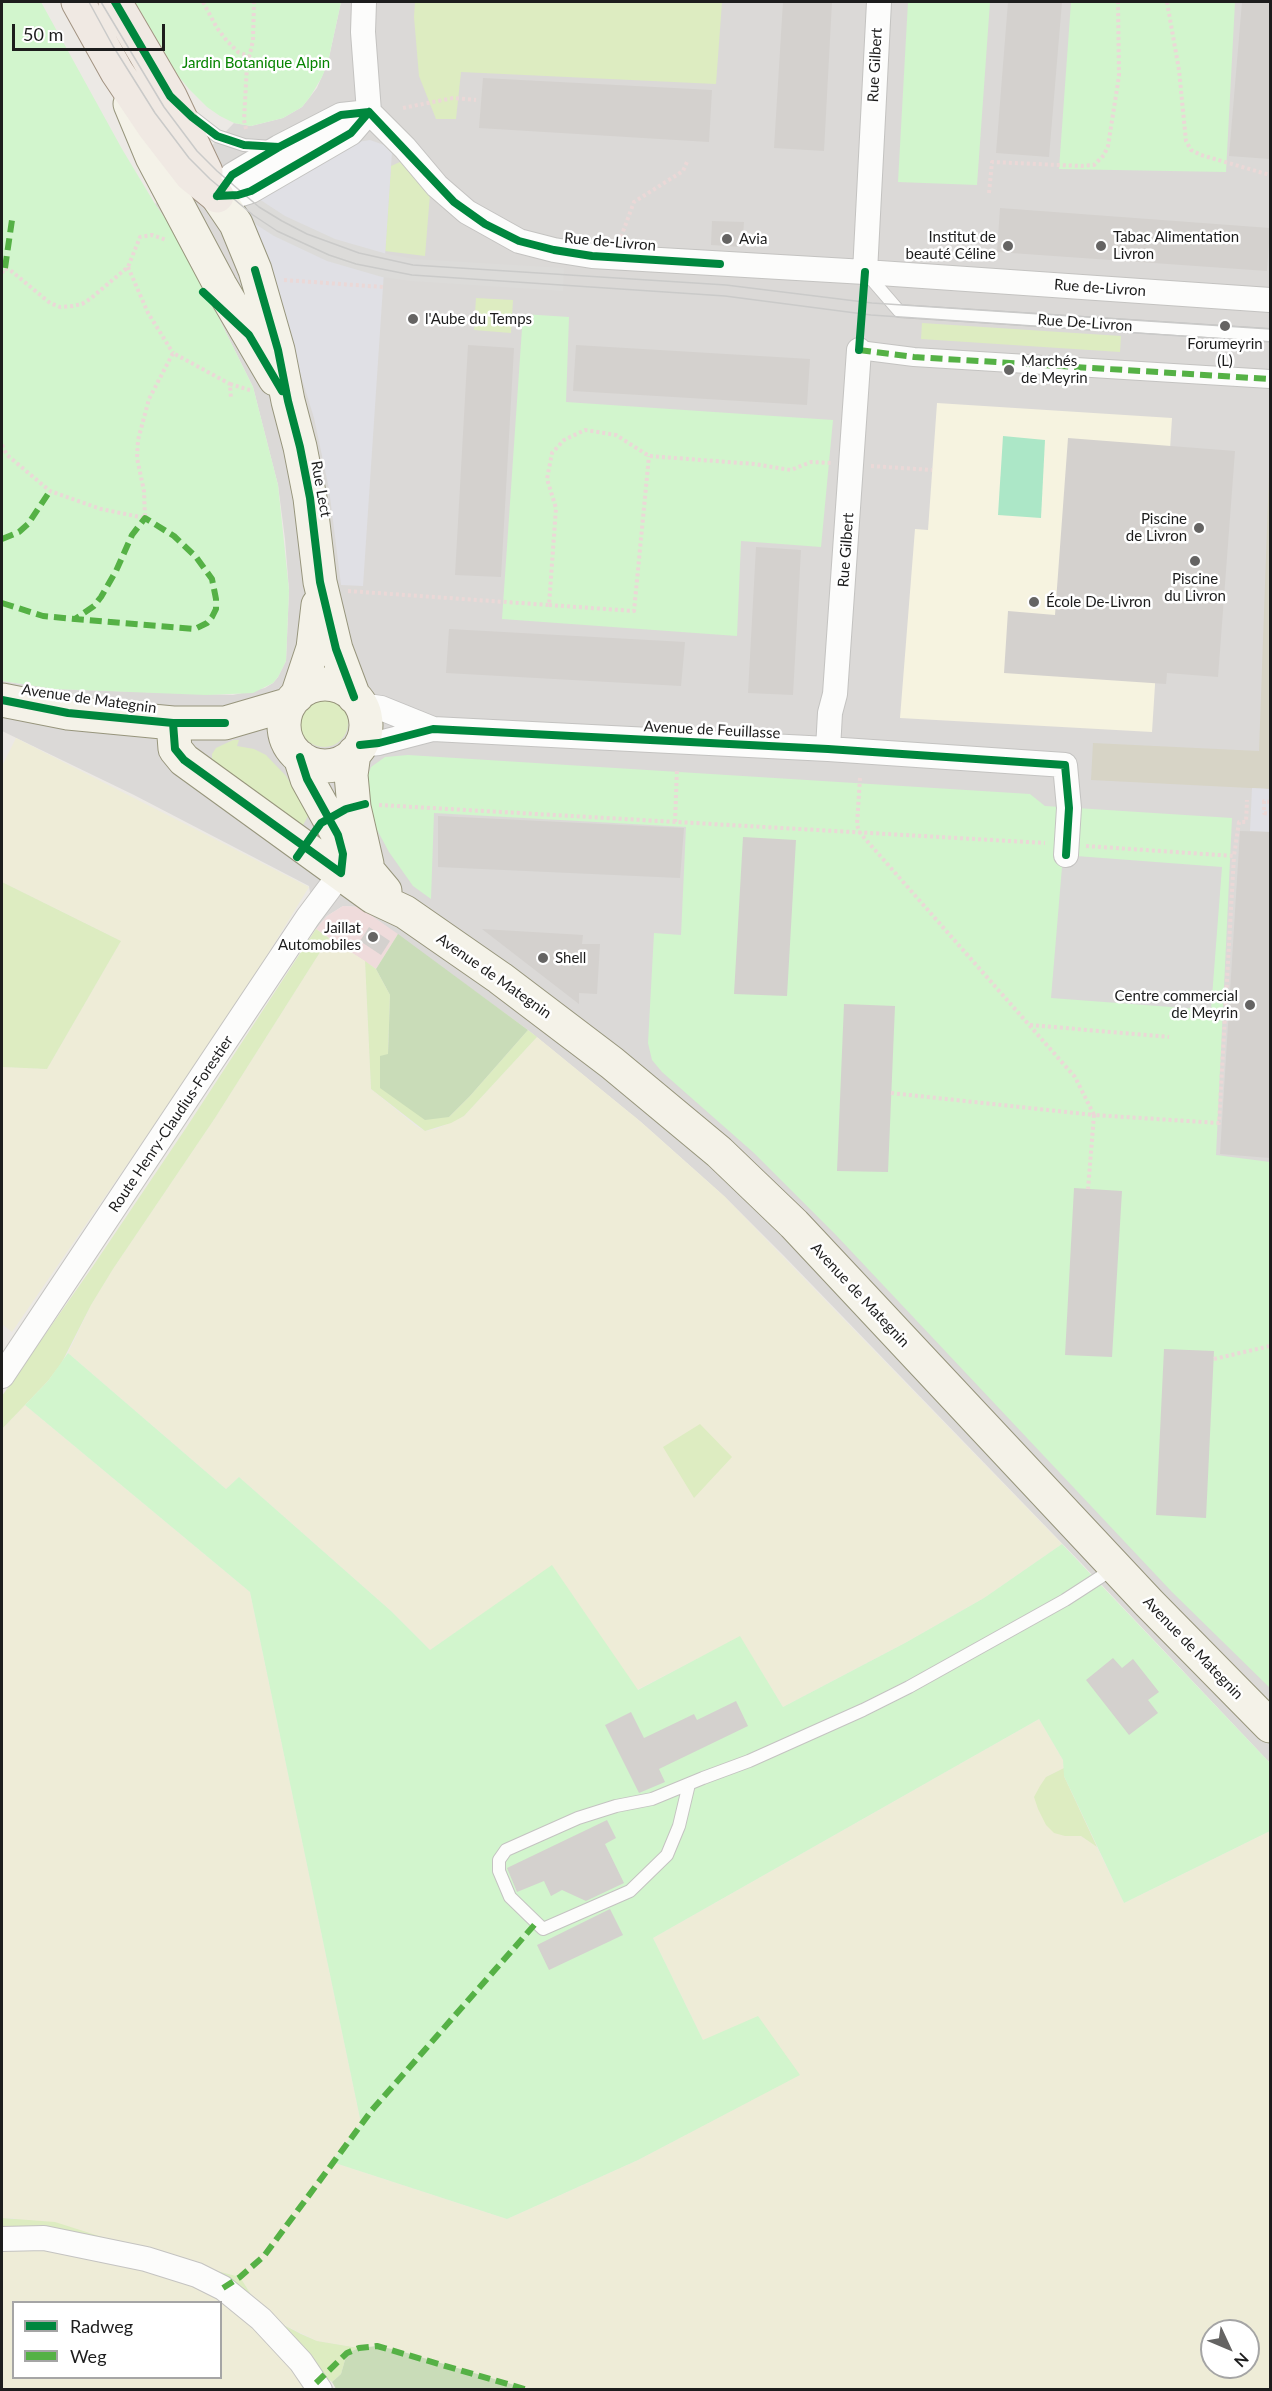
<!DOCTYPE html>
<meta charset="utf-8">
<style>
body{margin:0}
#map{position:relative;width:1272px;height:2391px;overflow:hidden;background:#ece9e5;font-family:Lato,sans-serif}
canvas{display:block}
.frame{position:absolute;inset:0;border:3px solid #1d1d1d;pointer-events:none}
.legend{position:absolute;left:12px;top:2301px;width:210px;height:78px;box-sizing:border-box;background:#fff;border:2px solid #a5a5a5;margin:0;padding:8px 10px;list-style:none;font-size:18px;color:#1d1d1d}
.legend li{display:flex;align-items:center;gap:12px;height:30px}
.legend b{width:30px;border:2px solid #a5a5a5}
.north{position:absolute;left:1200px;top:2319px;width:60px;height:60px;box-sizing:border-box;background:#fff;border:2px solid #a5a5a5;border-radius:50%;rotate:134deg;font-size:16px;font-weight:700;line-height:24px;text-align:center;color:#1d1d1d}
.north::after{content:'';display:block;margin:auto;width:21px;height:27px;background:#656463;clip-path:polygon(50% 0,100% 100%,50% 72%,0 100%)}
.scale{position:absolute;left:12px;top:24px;width:153px;height:27px;box-sizing:border-box;border:3px solid #1d1d1d;border-top:0;padding-left:8px;font-size:18px;line-height:21px;white-space:nowrap;color:#1d1d1d;-webkit-text-stroke:4px #fff;paint-order:stroke}
</style>
<div id="map">
<canvas width="1272" height="2391"></canvas>
<div class="frame"></div>
<ul class="legend">
<li><b style="height:8px;background:#00873e"></b>Radweg</li>
<li><b style="height:8px;background:#55b145"></b>Weg</li>
</ul>
<div class="north">N</div>
<div class="scale">50 m</div>
</div>
<script>
const c = document.querySelector('canvas').getContext('2d');
c.lineJoin = 'round';
function fill(path, color) {
  c.fillStyle = color;
  c.fill(path, 'evenodd');
}
function poly(rows) {
  const path = new Path2D();
  for (const r of rows) {
    if (r.length === 3) {
      path.moveTo(r[0] + r[2], r[1]);
      path.arc(r[0], r[1], r[2], 0, 2 * Math.PI);
      continue;
    }
    path.moveTo(r[0], r[1]);
    for (let i = 2; i < r.length; i += 2) path.lineTo(r[i], r[i + 1]);
  }
  return path;
}
function stroke(path, color, width, dash) {
  c.strokeStyle = color;
  c.lineWidth = width;
  c.lineCap = dash ? 'butt' : 'round';
  c.setLineDash(dash || []);
  c.stroke(path);
}
function drawText(font, color, halo, rows, align = 'center') {
  c.font = font + ' Lato,sans-serif';
  c.lineWidth = 5;
  c.setLineDash([]);
  c.textBaseline = 'middle';
  c.strokeStyle = halo;
  c.fillStyle = color;
  for (const [text, x, y, turn = 0] of rows) {
    c.save();
    c.translate(x, y);
    c.rotate((+turn || 0) * Math.PI / 180);
    c.textAlign = isNaN(turn) ? turn : align;
    if (halo) c.strokeText(text, 0, 0);
    c.fillText(text, 0, 0);
    c.restore();
  }
}
fill(poly([
 [341,2,1270,2,1270,1763,1083,1565,785,1257,724,1196,641,1122,528,1030,359,907,343,906,327,916,316,929,309,886,134,795,2,731,2,681,55,689,233,695,265,688,273,683,278,677,286,661,289,590,285,539,278,485,253,387,179,238,155,204,234,123,251,126,283,118,302,107,317,88,328,62]
]), '#dbd9d7');
fill(poly([
 [343,906,359,907,398,934,376,969,316,929,327,916]
]), '#efdbdb');
fill(poly([
 [937,403,1172,418,1152,732,900,718,915,529,928,530]
]), '#f6f3e0');
fill(poly([
 [1270,445,1270,789,1091,780,1093,743,1259,751]
]), '#d7d4c6');
fill(poly([
 [16,738,309,887,236,1006,12,1332,2,1324,2,1067,47,1069,121,941,2,882,2,766],
 [329,938,365,961,371,1089,416,1126,425,1131,436,1129,464,1116,537,1037,641,1122,724,1196,1062,1544,984,1598,905,1643,783,1707,740,1637,637,1690,552,1566,430,1650,391,1611,239,1477,226,1489,68,1353,91,1305,113,1269,215,1118],
 [25,1405,250,1592,361,2123,332,2162,507,2219,638,2160,799,2075,703,2040,653,1938,1039,1719,1063,1760,1064,1768,1046,1777,1065,1836,1081,1836,1097,1847,1124,1903,1270,1831,1270,2389,528,2389,397,2350,377,2346,359,2348,317,2341,280,2323,255,2301,240,2277,146,2251,12,2218,2,2218,2,1429],
 [1212,2331,1248,2331,1248,2367,1212,2367],
 [16,2249,90,2254,195,2282,260,2330,308,2389,2,2389,2,2252],
 [14,2302,220,2302,220,2378,14,2378]
]), '#eeecd7');
fill(poly([
 [415,2,722,2,716,84,461,72,456,119,436,119,419,76,414,17],
 [400,162,430,194,425,256,385,251,391,166],
 [476,298,513,300,511,333,474,330],
 [922,323,1121,336,1120,352,921,339],
 [324,723,24],
 [233,740,239,740,237,746,254,749,266,755,286,776,309,814,302,827,212,763,212,754,216,748],
 [2,882,121,941,47,1069,2,1067],
 [316,929,329,938,215,1118,113,1269,91,1305,61,1364,48,1381,2,1429,2,1396,91,1269,186,1128],
 [365,961,376,969,390,995,388,1054,449,1117,470,1096,528,1030,537,1037,464,1116,451,1123,425,1131,371,1089],
 [700,1424,732,1457,694,1498,663,1447],
 [1064,1768,1064,1776,1097,1847,1081,1836,1065,1836,1054,1833,1046,1825,1038,1809,1034,1797,1040,1786,1046,1777],
 [2,2218,55,2222,146,2251,2,2230],
 [202,2267,240,2277,255,2301,280,2323,301,2334,317,2341,359,2348,347,2353,341,2374,332,2382,316,2370]
]), '#ddecc1');
fill(poly([
 [398,934,528,1030,470,1096,449,1117,425,1120,380,1088,380,1056,388,1054,390,995,376,969],
 [377,2346,397,2350,528,2389,336,2389,332,2382,341,2374,347,2353,359,2348]
]), '#c9dcb8');
fill(poly([
 [2,2,41,2,122,149,155,204,179,238,253,387,278,485,289,590,286,661,278,677,273,683,253,693,206,695,55,689,2,681],
 [131,2,341,2,328,62,322,77,310,97,302,107,283,118,251,126,234,123,220,116,207,107,189,89,170,66],
 [908,2,990,2,977,185,898,182],
 [1071,2,1235,2,1226,172,1059,169],
 [523,314,569,317,566,402,833,420,821,547,741,541,737,636,502,619],
 [408,755,1030,794,1045,806,1232,818,1216,1155,1270,1162,1270,1688,1172,1592,835,1234,754,1153,662,1072,652,1060,648,1043,654,933,681,935,686,827,434,813,431,899,413,886,389,852,375,826,367,799,365,783,371,767,385,757],
 [68,1353,226,1489,239,1477,391,1611,430,1650,552,1565,638,1690,740,1636,783,1707,905,1643,984,1598,1062,1544,1270,1763,1270,1831,1124,1903,1064,1776,1063,1760,1039,1719,653,1938,703,2040,758,2016,800,2075,638,2160,507,2219,332,2162,361,2123,250,1592,25,1405,48,1381]
]), '#d2f5cd');
fill(poly([
 [1003,436,1045,440,1041,518,998,515]
]), '#ace7c7');
fill(poly([
 [1063,855,1222,867,1211,1010,1051,998]
]), '#dad9d7');
fill(poly([
 [370,140,384,145,392,152,363,586,341,585,329,489,314,418,290,340,246,214,252,202,351,143],
 [1252,788,1270,789,1270,832,1250,831]
]), '#e0e0e5');
fill(poly([
 [82,2,108,2,221,167,262,201,285,216,335,239,387,254,414,259,564,268,563,291,411,281,382,277,327,261,274,236,249,220]
]), '#dcdbd9');
fill(poly([
 [783,2,832,2,824,151,774,148],
 [1008,2,1062,2,1049,157,996,153],
 [1242,2,1270,2,1270,159,1229,156],
 [483,78,712,90,709,142,479,128],
 [1000,208,1270,228,1267,271,997,252],
 [712,221,744,222,742,247,711,245],
 [468,345,514,348,501,577,455,575],
 [576,345,810,359,807,405,573,391],
 [1068,438,1235,451,1218,677,1167,673,1166,684,1004,673,1008,611,1055,615],
 [756,547,801,550,793,695,748,693],
 [449,629,685,642,681,686,446,673],
 [438,816,684,828,680,878,438,867],
 [1240,831,1270,832,1270,1158,1220,1154],
 [743,837,796,840,787,996,734,994],
 [369,927,390,941,381,955,360,941],
 [482,929,583,935,582,944,600,944,597,994,579,993,579,1004],
 [844,1004,895,1006,888,1172,837,1171],
 [1074,1188,1122,1191,1112,1357,1065,1355],
 [1164,1349,1214,1351,1206,1518,1156,1515],
 [1113,1658,1122,1668,1133,1659,1159,1692,1148,1700,1158,1713,1129,1735,1086,1680],
 [736,1701,748,1726,659,1769,665,1782,639,1793,605,1725,631,1712,644,1738,694,1714,697,1720],
 [607,1820,616,1838,605,1844,624,1883,586,1901,562,1890,551,1896,544,1881,517,1892,507,1868],
 [610,1909,623,1935,549,1970,537,1945]
]), '#d4d1ce');
const service = poly([
 [190,115,217,136,244,145,272,147],
 [867,274,899,311,1270,335],
 [689,1784,679,1826,667,1855,630,1891,543,1929,510,1897,499,1871,499,1860,506,1850,578,1818,616,1806,652,1799,703,1778,749,1761,863,1710,909,1687,1065,1600,1116,1567]
]);
const pedestrian = poly([
 [859,350,914,357,1270,379]
]);
const minor = poly([
 [364,2,363,32,369,112],
 [369,112,405,148,437,186,467,212,519,241,554,250,592,256,865,272,1270,300],
 [217,196,232,175,279,147,341,115,369,112],
 [217,196,238,195,251,191,351,133,369,112],
 [865,272,879,2],
 [360,705,381,708,433,729],
 [360,745,379,743,433,729,828,749,1065,765,1069,808,1066,855],
 [828,749,830,713,835,694,859,350],
 [2,1376,308,917,341,873],
 [2,2239,44,2238,146,2259,197,2275,223,2288,261,2319,301,2362,320,2390]
]);
const secondary = poly([
 [130,104,152,157,220,285,275,379],
 [217,196,236,224,255,270,278,350,288,401,300,447,310,498,320,582,336,649,354,697],
 [325,725,41],
 [297,696,313,648,318,605],
 [2,700,68,713,173,723,225,723,290,704],
 [173,723,175,749,184,760,373,897,405,912,500,978,612,1063,719,1152,794,1224,1149,1603,1270,1726],
 [354,753,351,775,354,807,367,864],
 [300,757,307,779,338,835,385,891]
]);
const primary = poly([
 [78,2,117,72,154,127,191,175,217,196],
 [115,2,170,96,206,172]
]);
stroke(service, '#c4c3c1', 14);
stroke(pedestrian, '#c4c3c1', 20);
stroke(minor, '#c4c3c1', 26);
stroke(secondary, '#97957c', 35);
stroke(primary, '#a29382', 35);
stroke(poly([
 [203,2,217,28,227,41,238,52,249,56],
 [1167,2,1179,70,1186,141,1191,150,1201,155,1270,175],
 [403,108,453,98,476,100],
 [246,129,244,120,247,65,253,41,254,2],
 [989,193,992,162,1081,166,1094,165,1104,155,1108,146,1119,76,1118,2],
 [621,237,634,202,683,171,687,162],
 [128,267,148,313,173,353],
 [2,273,5,268,10,270,50,303,60,307,73,306,82,304,90,299,128,267,140,237,152,235,166,240],
 [284,280,383,287],
 [230,384,253,391],
 [2,445,7,455,50,491,101,509,145,518,144,491,137,458,138,440,149,399,173,353,230,384,231,399],
 [871,466,932,470],
 [348,591,549,605,556,508,547,479,552,453,564,440,585,430,616,435,649,456,754,464,791,470,811,462,832,463],
 [549,605,634,611,649,456],
 [860,778,857,825,860,833,1075,1077,1094,1115,1219,1123,1234,856],
 [1270,802,1264,801,1264,813,1270,814],
 [379,805,1045,843],
 [675,822,677,768],
 [1086,846,1234,856,1239,822,1246,822,1247,800],
 [1030,1025,1169,1037],
 [891,1093,1094,1115,1088,1189],
 [1214,1359,1270,1346]
]), '#ebd8d7', 4, [3, 3]);
stroke(service, '#fcfcfb', 12);
stroke(pedestrian, '#fcfcfb', 18);
stroke(minor, '#fcfcfb', 24);
stroke(secondary, '#f4f2e8', 33);
stroke(primary, '#f0e9e3', 33);
stroke(poly([
 [89,2,113,46,155,113,189,158,210,179,253,215,277,231,329,255,356,264,412,275,725,296,871,315,1270,342],
 [101,2,164,107,197,151,217,171,259,207,282,221,307,234,359,253,413,265,726,285,872,303,1270,329]
]), '#cacac9', 1.5);
stroke(poly([
 [5,268,12,220],
 [859,350,914,357,1270,379],
 [2,539,19,532,28,524,50,491],
 [2,603,43,616,75,619,195,629,207,623,212,617,216,609,216,599,212,579,196,557,174,536,145,518,132,535,116,571,101,597,94,606,75,619],
 [223,2288,240,2277,264,2256,372,2110,536,1923],
 [316,2383,347,2353,359,2348,377,2346,528,2390]
]), '#55b145', 6, [12, 6]);
stroke(poly([
 [115,2,170,96,192,117,217,136,244,145,279,147],
 [369,112,454,202,485,224,519,241,554,250,592,256,720,264],
 [217,196,232,175,279,147,341,115,369,112],
 [217,196,238,195,251,191,351,133,369,112],
 [255,270,278,350,288,401,300,447,310,498,320,582,336,649,354,697],
 [203,292,249,335,282,391],
 [859,350,865,272],
 [2,700,68,713,173,723,225,723],
 [173,723,175,749,184,760,341,873,343,854,338,835,307,779,300,757],
 [360,745,379,743,433,729,828,749,1065,765,1069,808,1066,855],
 [297,857,321,823,346,809,365,804]
]), '#00873e', 8);
for (const [x, y, r, color] of [
 [727,239,6,"#656463"],
 [1008,246,6,"#656463"],
 [1101,246,6,"#656463"],
 [413,319,6,"#656463"],
 [1225,326,6,"#656463"],
 [1009,370,6,"#656463"],
 [1199,528,6,"#656463"],
 [1195,561,6,"#656463"],
 [1034,602,6,"#656463"],
 [373,937,6,"#656463"],
 [543,958,6,"#656463"],
 [1250,1005,6,"#656463"]
]) {
  const dot = new Path2D();
  dot.arc(x, y, r, 0, 2 * Math.PI);
  c.fillStyle = color;
  c.fill(dot);
  stroke(dot, '#fff', 2);
}
drawText('15px', '#078402', '#fff', [
 ["Jardin Botanique Alpin",256,63]
]);
drawText('15px', '#1d1d1d', '#fff', [
 ["Rue Gilbert",875,65,-87],
 ["Rue de-Livron",610,242,5],
 ["Rue de-Livron",1100,288,4],
 ["Rue De-Livron",1085,323,4],
 ["Rue Lect",321,489,80],
 ["Rue Gilbert",846,550,-86],
 ["Avenue de Mategnin",89,699,8],
 ["Avenue de Feuillasse",712,730,3],
 ["Avenue de Mategnin",494,976,35],
 ["Route Henry-Claudius-Forestier",171,1124,-56],
 ["Avenue de Mategnin",860,1295,47],
 ["Avenue de Mategnin",1193,1648,46]
]);
drawText('15px', '#1d1d1d', '#fff', [
 ["Institut de",996,237,"right"],
 ["beauté Céline",996,254,"right"],
 ["Tabac Alimentation",1113,237],
 ["Livron",1113,254],
 ["Avia",739,239],
 ["l'Aube du Temps",425,319],
 ["Forumeyrin",1225,344,"center"],
 ["(L)",1225,361,"center"],
 ["Marchés",1021,361],
 ["de Meyrin",1021,378],
 ["Piscine",1187,519,"right"],
 ["de Livron",1187,536,"right"],
 ["Piscine",1195,579,"center"],
 ["du Livron",1195,596,"center"],
 ["École De-Livron",1046,602],
 ["Jaillat",361,928,"right"],
 ["Automobiles",361,945,"right"],
 ["Shell",555,958],
 ["Centre commercial",1238,996,"right"],
 ["de Meyrin",1238,1013,"right"]
], 'left');
</script>
